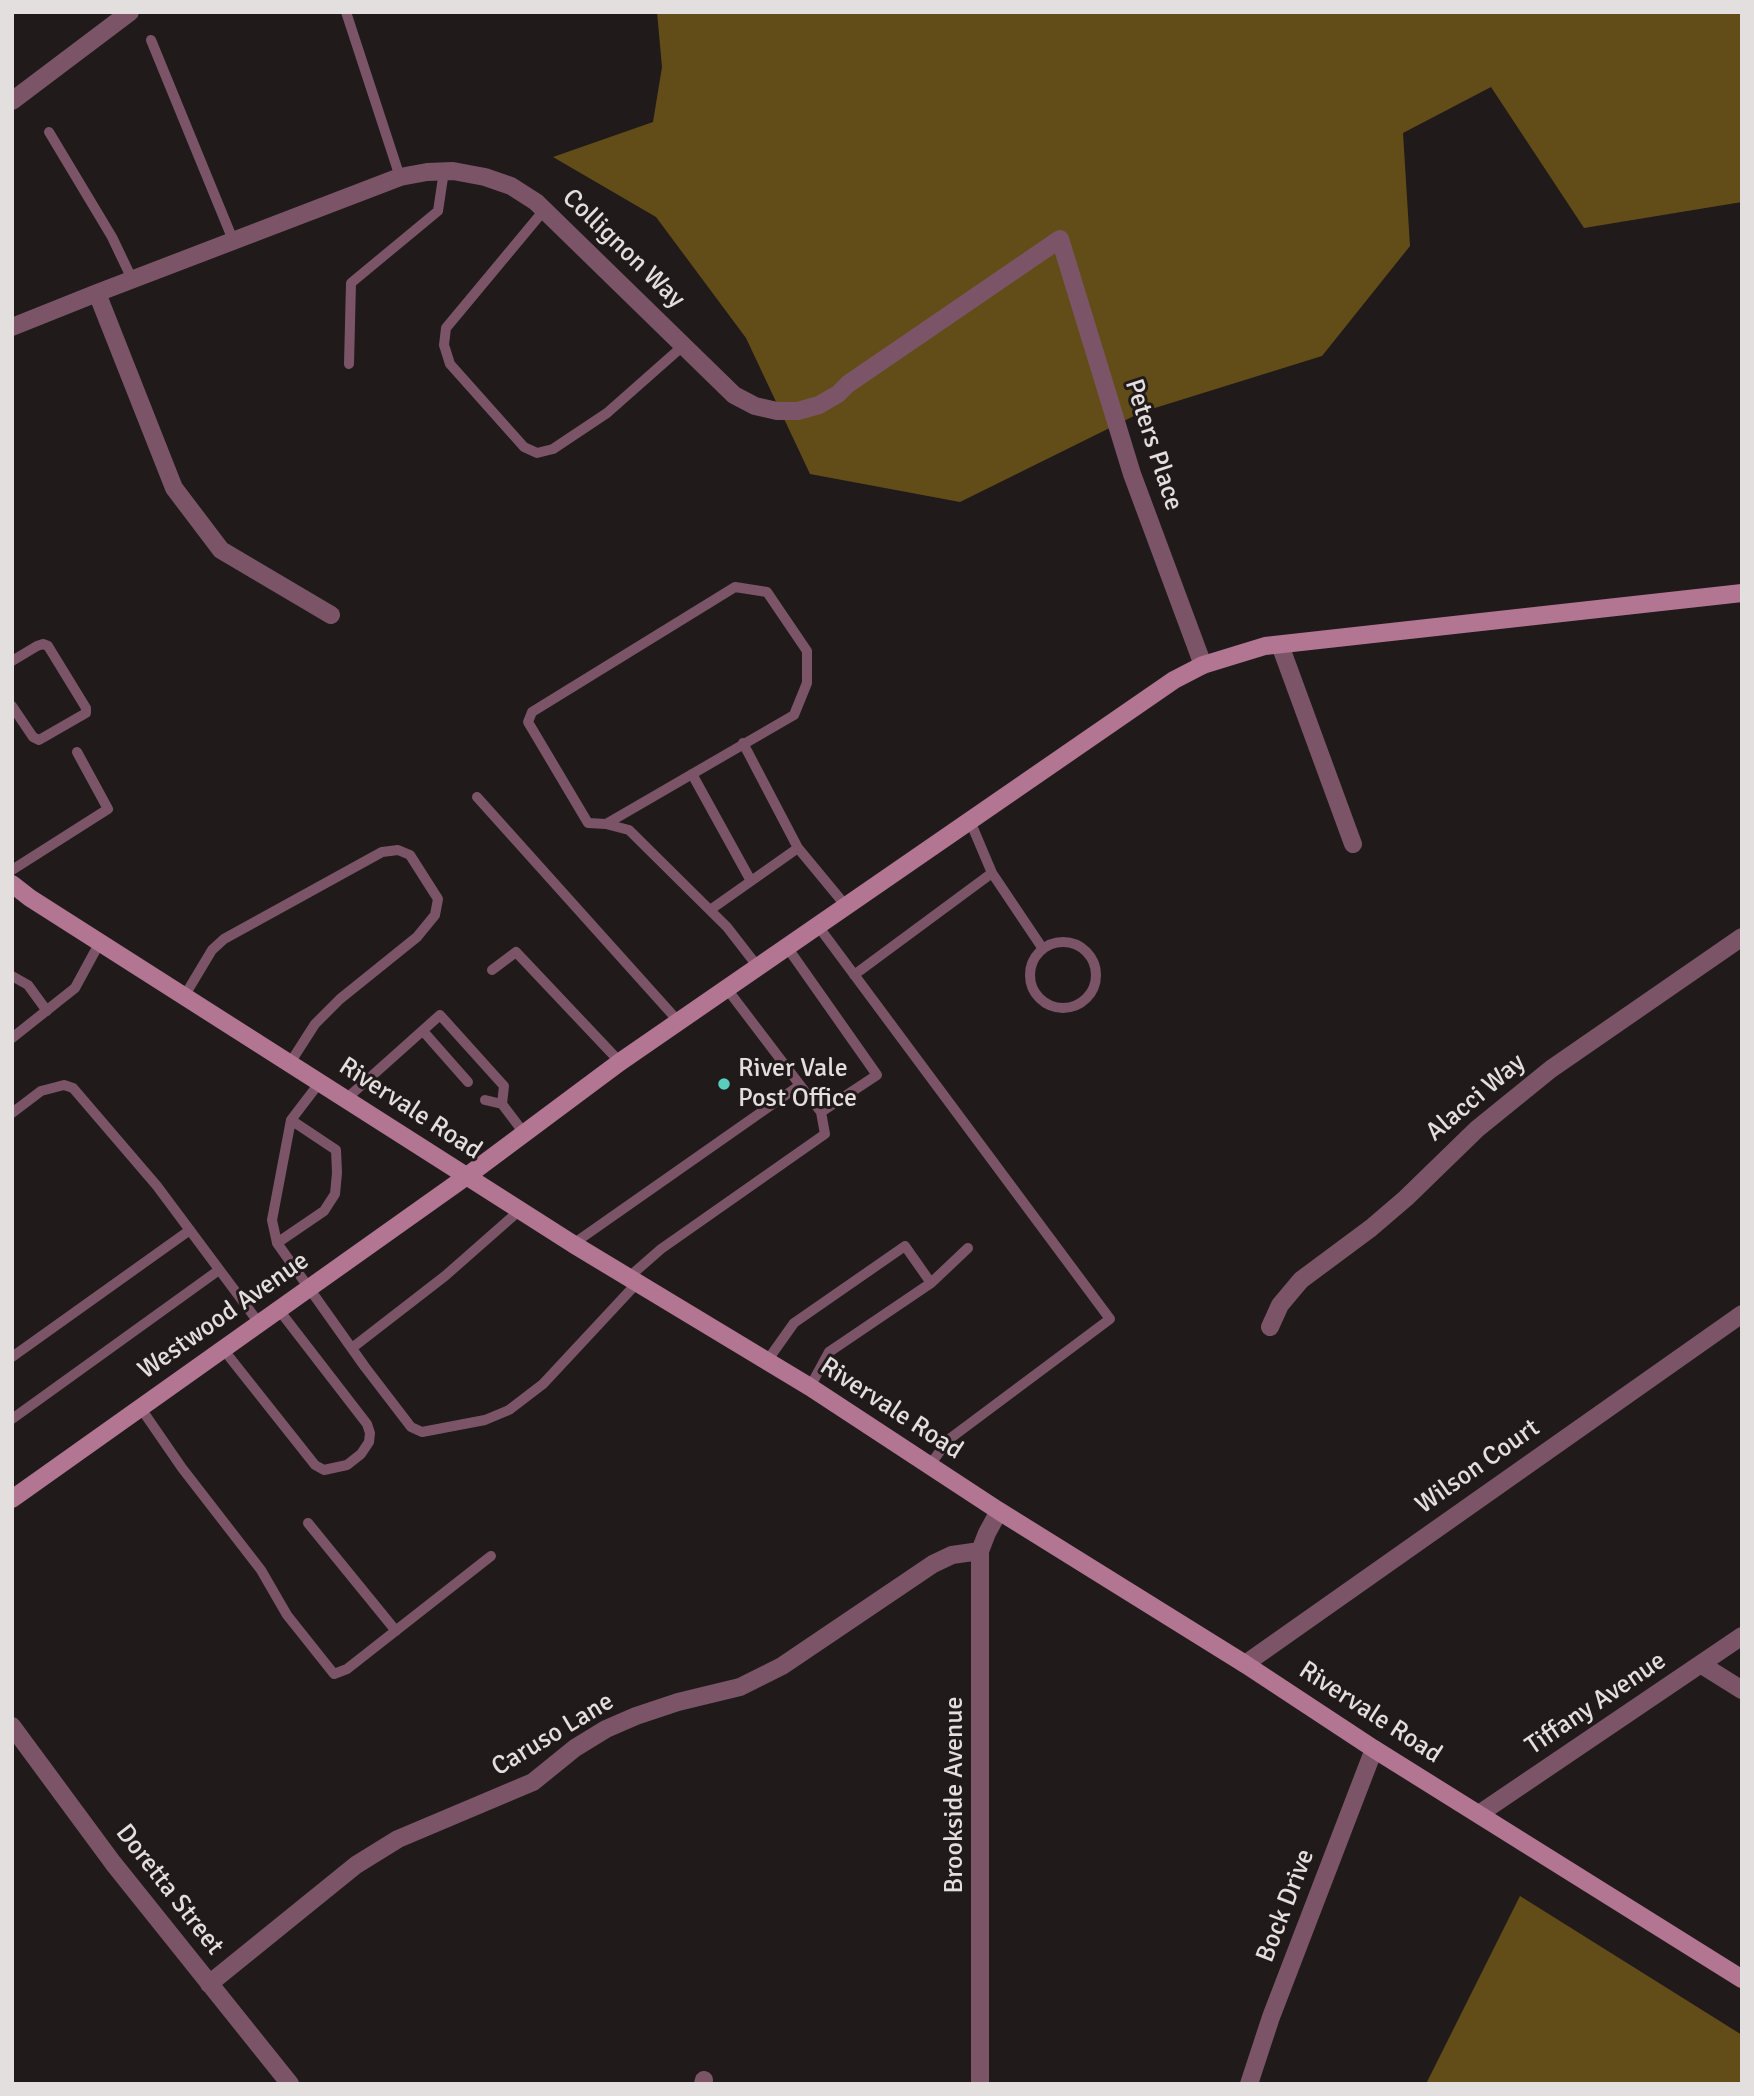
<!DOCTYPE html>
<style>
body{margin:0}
#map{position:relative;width:1754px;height:2096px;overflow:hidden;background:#201a1a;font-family:Signika,sans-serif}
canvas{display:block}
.frame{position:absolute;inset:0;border:14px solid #e3dfdf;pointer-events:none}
</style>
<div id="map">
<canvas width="1754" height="2096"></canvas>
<div class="frame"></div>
</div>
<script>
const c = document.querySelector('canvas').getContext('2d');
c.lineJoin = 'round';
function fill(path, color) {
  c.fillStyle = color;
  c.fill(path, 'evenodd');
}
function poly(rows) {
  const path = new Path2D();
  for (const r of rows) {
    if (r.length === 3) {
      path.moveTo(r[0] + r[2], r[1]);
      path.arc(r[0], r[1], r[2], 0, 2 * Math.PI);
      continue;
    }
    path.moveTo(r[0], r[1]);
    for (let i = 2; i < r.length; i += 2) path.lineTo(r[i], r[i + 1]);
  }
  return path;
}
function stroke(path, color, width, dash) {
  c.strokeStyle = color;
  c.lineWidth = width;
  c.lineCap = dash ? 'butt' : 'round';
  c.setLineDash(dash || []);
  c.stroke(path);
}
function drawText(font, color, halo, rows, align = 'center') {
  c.font = font + ' Signika,sans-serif';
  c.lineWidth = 6;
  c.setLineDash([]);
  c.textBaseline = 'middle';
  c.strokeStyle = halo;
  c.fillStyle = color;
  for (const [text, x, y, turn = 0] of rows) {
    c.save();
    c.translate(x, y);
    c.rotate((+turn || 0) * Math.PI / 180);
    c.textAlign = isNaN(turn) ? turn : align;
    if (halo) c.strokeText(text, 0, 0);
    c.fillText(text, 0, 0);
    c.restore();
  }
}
fill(poly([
 [657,12,1742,12,1742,202,1584,228,1491,87,1403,133,1410,246,1322,356,1142,412,960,502,810,474,746,338,656,217,553,157,653,122,662,67],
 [1520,1896,1742,2035,1742,2084,1426,2084]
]), '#624d18');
stroke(poly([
 [346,12,400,177],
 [151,40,233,240],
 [49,132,112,237,132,279],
 [545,209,446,328,444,345,450,364,524,447,537,453,553,449,607,413,684,345],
 [349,364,351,283,438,211,444,171],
 [12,661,37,646,43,644,48,646,86,708,86,713,39,740,33,737,12,706],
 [743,743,798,848,846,906],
 [692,774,751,881],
 [477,797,679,1022],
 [970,821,992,873,1043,949],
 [606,824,794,715,807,683,807,651,767,592,735,587,532,712,528,722,588,823,606,824,629,830,727,927,758,967],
 [12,870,108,809,77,752],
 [710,910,798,848],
 [818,926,1110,1319,948,1440,930,1465],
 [1063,975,33],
 [492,970,516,952,620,1062],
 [854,975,992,873],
 [12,976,28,985,47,1011],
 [727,989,800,1085],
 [185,995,212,950,224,939,382,852,398,850,410,855,438,899,435,915,417,937,340,999,315,1024,290,1063],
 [423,1031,468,1082],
 [12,1038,75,988,100,942],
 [320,1082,291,1120,272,1220,277,1243,365,1367,411,1427,422,1432,485,1420,509,1410,543,1384,638,1282],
 [346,1099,440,1015,504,1086,502,1104,524,1133],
 [485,1100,502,1104],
 [12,1113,41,1091,64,1085,73,1088,157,1186,259,1323],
 [277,1243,324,1211,335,1194,337,1173,336,1150,291,1120],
 [573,1244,800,1085,821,1112,877,1075,787,947],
 [629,1277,661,1249,825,1134,821,1112],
 [931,1283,968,1248],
 [352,1348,445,1276,520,1210],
 [223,1349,315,1465,324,1470,347,1465,361,1454,369,1442,370,1433,367,1424,279,1310],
 [12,1357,190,1230],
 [767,1361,794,1323,905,1246,931,1283,829,1352,810,1387],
 [140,1407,182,1468,261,1570,287,1615,334,1674,347,1669,491,1556],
 [12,1419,219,1270],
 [308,1523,396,1631]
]), '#7b5567', 10);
stroke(poly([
 [12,101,130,12],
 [97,293,174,488,221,550,331,615],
 [12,327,97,293,400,177,427,172,453,171,485,177,511,186,536,202,734,395,755,406,777,411,798,411,819,405,838,394,848,384,1060,239,1132,474,1203,665],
 [1280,645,1353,844],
 [1270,1327,1280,1305,1301,1280,1371,1228,1406,1198,1477,1129,1551,1069,1742,937],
 [1245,1664,1742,1314],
 [1702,1665,1742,1690],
 [12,1726,113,1863,290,2084],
 [1479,1814,1742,1636],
 [209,1984,356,1865,398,1839,533,1782,575,1748,606,1729,636,1716,678,1702,740,1687,782,1666,933,1564,952,1555,980,1551],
 [703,2084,704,2080],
 [980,2084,980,1551,987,1533,999,1511],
 [1249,2084,1271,2017,1374,1749]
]), '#7b5567', 18);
stroke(poly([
 [12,884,30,898,573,1244,810,1387,999,1511,1245,1664,1374,1749,1742,1979],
 [12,1499,467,1176,620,1062,1174,680,1203,665,1265,646,1742,593]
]), '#b27592', 18);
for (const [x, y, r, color] of [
 [724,1084,7,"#5acebd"]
]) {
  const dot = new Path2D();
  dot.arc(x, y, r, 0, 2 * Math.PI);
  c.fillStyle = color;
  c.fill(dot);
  stroke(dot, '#201a1a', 2.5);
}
drawText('26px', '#e3dfdf', '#201a1a', [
 ["Collignon Way",623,249,44],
 ["Peters Place",1153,445,72],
 ["Alacci Way",1476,1098,-40],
 ["Rivervale Road",410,1109,33],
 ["Westwood Avenue",224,1316,-35],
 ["Rivervale Road",891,1409,33],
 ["Wilson Court",1478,1467,-35],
 ["Tiffany Avenue",1596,1704,-34],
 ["Rivervale Road",1370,1713,33],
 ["Caruso Lane",553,1735,-31],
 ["Brookside Avenue",955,1795,-90],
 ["Doretta Street",169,1890,52],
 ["Bock Drive",1286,1906,-69]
]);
drawText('26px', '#e3dfdf', '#201a1a', [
 ["River Vale",738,1069],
 ["Post Office",738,1099]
], 'left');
</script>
